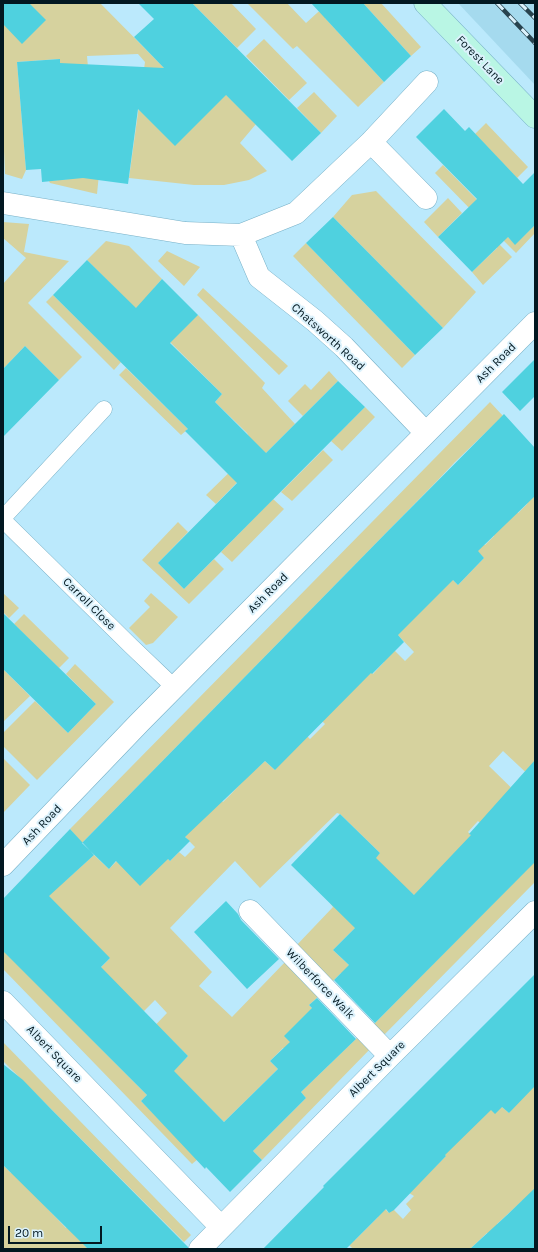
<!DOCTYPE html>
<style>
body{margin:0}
#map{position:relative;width:538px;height:1252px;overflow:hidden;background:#bbe9fc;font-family:Karla,sans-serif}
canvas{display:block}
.frame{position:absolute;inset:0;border:4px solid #021821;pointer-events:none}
.scale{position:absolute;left:8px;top:1226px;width:94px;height:18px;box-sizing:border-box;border:2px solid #021821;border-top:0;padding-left:5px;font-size:12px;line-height:14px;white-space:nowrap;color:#021821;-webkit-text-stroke:3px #dcf2fc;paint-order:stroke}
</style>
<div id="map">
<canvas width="538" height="1252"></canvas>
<div class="frame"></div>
<div class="scale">20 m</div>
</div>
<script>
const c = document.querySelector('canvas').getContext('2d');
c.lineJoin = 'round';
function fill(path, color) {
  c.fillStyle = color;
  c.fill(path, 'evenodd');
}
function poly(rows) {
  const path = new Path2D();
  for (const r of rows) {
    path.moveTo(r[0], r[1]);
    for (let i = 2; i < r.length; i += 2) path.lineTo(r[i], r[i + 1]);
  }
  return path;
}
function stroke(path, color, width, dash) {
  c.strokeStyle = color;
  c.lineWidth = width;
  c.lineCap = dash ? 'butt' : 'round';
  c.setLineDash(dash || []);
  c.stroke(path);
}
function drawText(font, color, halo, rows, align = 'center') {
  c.font = font + ' Karla,sans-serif';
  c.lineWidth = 4;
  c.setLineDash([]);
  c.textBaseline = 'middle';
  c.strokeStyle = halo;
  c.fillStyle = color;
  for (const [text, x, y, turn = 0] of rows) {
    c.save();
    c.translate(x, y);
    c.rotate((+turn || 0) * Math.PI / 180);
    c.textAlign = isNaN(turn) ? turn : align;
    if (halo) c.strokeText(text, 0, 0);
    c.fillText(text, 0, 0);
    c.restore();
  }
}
fill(poly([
 [458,3,535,3,535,85]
]), '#a5daee');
fill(poly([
 [29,3,100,3,180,84,219,88,256,124,240,143,267,171,249,180,224,185,194,185,129,178,145,62,138,54,87,56,95,144,102,144,97,194,50,183,49,181,69,179,59,59,17,62,26,170,22,179,5,174,3,128,3,24],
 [192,3,231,3,256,29,237,48],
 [247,3,287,3,306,23,328,3,325,18,384,82,358,107,297,46,293,49],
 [363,3,381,3,421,47,411,56],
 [264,39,307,83,289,100,246,56],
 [314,92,337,116,321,133,297,108],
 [486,123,528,167,517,178,475,134],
 [443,165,483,206,475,214,435,173],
 [376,191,476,292,443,328,333,217,352,195],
 [448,198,462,213,438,237,424,222],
 [3,222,29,224,24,252,69,261,28,303,82,357,59,380,25,346,3,369,3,284,26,258,3,238],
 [493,222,515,244,535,225,535,233,516,253,489,226],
 [485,230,512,257,483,285,472,272,497,248,482,233],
 [106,241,129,246,162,279,154,288,149,322,87,260],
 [306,243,415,355,402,368,293,256],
 [167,251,200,267,184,286,158,261],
 [203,288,288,366,279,375,197,295],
 [53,295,121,362,114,370,46,302],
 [198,315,265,383,262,388,295,424,260,459,247,433,215,402,222,394,156,328],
 [126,368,188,429,181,435,119,375],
 [329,371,338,381,303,416,288,401,305,384,311,390],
 [490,402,503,416,455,462,438,480,82,843,70,829],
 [365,407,375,417,342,451,331,441],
 [323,450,333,460,292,501,281,492],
 [242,460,250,469,216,504,206,495],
 [535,463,535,781,503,751,489,766,531,807,499,841,478,821,468,832,478,842,418,899,404,886,354,929,333,950,349,965,355,986,341,973,330,984,294,948,333,907,330,903,380,853,340,814,337,813,260,888,235,861,196,901,170,928,212,972,199,986,232,1017,287,960,320,995,309,1005,323,1020,297,1048,283,1048,270,1061,278,1069,224,1122,173,1071,188,1056,161,1029,142,1039,167,1013,155,1000,144,1011,87,982,110,958,32,926,42,858,65,881,94,855,109,869,143,834,170,861,179,852,185,857,195,847,163,814,198,778,223,802,232,793,244,780,230,745,255,770,265,761,275,770,298,727,310,739,325,724,288,687,364,666,373,674,384,662,374,652,359,615,405,661,414,652,394,631,423,550,458,585,484,558,450,524,485,545,494,536,489,485,518,513,527,504],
 [273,499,284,509,232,562,221,552],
 [178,522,188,532,158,563,184,589,214,559,224,569,189,604,142,560],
 [3,593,19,608,9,618,3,612],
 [151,593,178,617,153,643,146,645,129,628,150,607,144,601],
 [24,614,69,658,59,668,14,624],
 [75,664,114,702,37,780,3,746,3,733,35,701,68,733,96,704,66,674],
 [3,669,30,696,3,722],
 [3,758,30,785,3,813],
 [535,861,535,882,382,1037,372,1026],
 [3,950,147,1095,141,1101,198,1159,192,1164,3,969],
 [359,1036,371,1048,262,1160,253,1151,306,1098,301,1092],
 [3,1042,191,1235,184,1242,3,1061],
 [535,1076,535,1215,522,1201,497,1224,513,1241,502,1249,487,1233,470,1249,353,1249,334,1230,340,1225,355,1240,378,1217,368,1192,389,1213,393,1209,403,1219,411,1210,406,1204,414,1196,409,1193,446,1156,425,1135,461,1099,502,1107,509,1113],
 [29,1154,45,1206,66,1228,85,1210,76,1236,88,1249,3,1249,3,1165,11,1173]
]), '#d6d29e');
fill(poly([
 [3,3,29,3,46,20,22,44,3,24],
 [138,3,192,3,321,133,292,161,226,95,175,146,138,109,128,184,83,178,42,182,41,169,26,170,17,62,60,59,60,63,164,68,134,37,154,19],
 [311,3,363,3,411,56,384,82],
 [444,109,465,131,469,127,523,184,535,172,535,225,515,245,508,237,472,272,438,237,477,199,416,137],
 [333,217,443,328,415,355,306,243],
 [87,260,136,308,162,279,198,315,170,343,222,394,215,402,266,453,338,381,365,407,184,589,158,563,237,483,185,431,188,429,53,295],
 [25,346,59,380,3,437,3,369],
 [535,359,535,396,520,411,502,392],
 [504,414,535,448,535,496,478,551,484,558,458,585,453,580,398,635,404,642,372,674,371,673,275,770,265,761,185,837,190,841,170,861,168,859,140,886,116,861,109,869,82,843,385,534],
 [3,613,96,704,68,733,3,669],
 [535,760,535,862,375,1023,334,980,349,965,333,950,355,928,291,865,340,814,380,853,376,858,414,895,471,835,469,834],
 [70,829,94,855,49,896,110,958,101,967,188,1056,174,1071,224,1122,278,1069,270,1061,290,1042,284,1036,312,1008,309,1005,317,998,356,1039,301,1092,306,1098,253,1151,262,1160,230,1192,206,1167,205,1169,141,1101,147,1095,3,951,3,899],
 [226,901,238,914,241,920,279,959,247,989,194,932],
 [535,974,535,1086,509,1113,502,1107,495,1114,491,1110,445,1155,446,1156,394,1210,389,1213,386,1209,346,1249,263,1249,324,1187,323,1186],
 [3,1064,23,1080,50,1108,188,1247,188,1249,88,1249,3,1165],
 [535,1188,535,1249,470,1249,507,1215]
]), '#4fd1df');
const lane = poly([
 [3,518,104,409],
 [3,520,131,646,175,688]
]);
const street = poly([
 [371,142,426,198],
 [3,203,185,233,241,235,296,213,371,142,427,82],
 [241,235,259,277,315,321,344,347,426,433],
 [3,865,140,722,535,323],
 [250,911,390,1056],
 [3,1002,221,1227],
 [200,1249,390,1056,535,912]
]);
const secondary = poly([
 [425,3,535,117]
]);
stroke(lane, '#77b0c7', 17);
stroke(street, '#77b0c7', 23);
stroke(secondary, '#77b0c7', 23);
stroke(lane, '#fff', 16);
stroke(street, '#fff', 22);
stroke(secondary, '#b9f6e4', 22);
const rail = poly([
 [497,3,535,43],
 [520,3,535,18]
]);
stroke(rail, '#28434e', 4.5);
stroke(rail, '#dcf2fc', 3, [9]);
drawText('12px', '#021821', '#dcf2fc', [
 ["Forest Lane",480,60,46],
 ["Chatsworth Road",328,337,42],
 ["Ash Road",496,363,-45],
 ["Ash Road",268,593,-45],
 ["Carroll Close",89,604,45],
 ["Ash Road",42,825,-46],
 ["Wilberforce Walk",320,984,46],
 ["Albert Square",54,1054,46],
 ["Albert Square",377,1069,-45]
]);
</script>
